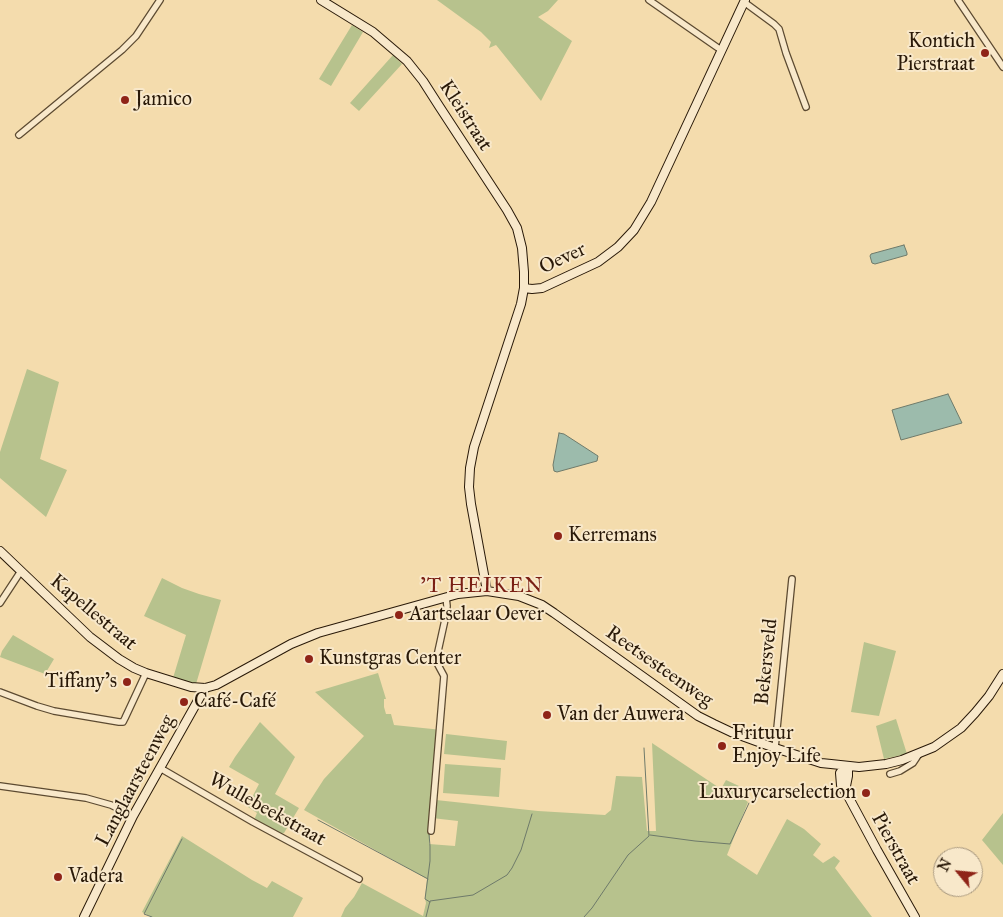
<!DOCTYPE html>
<meta charset="utf-8">
<style>
body{margin:0}
#map{position:relative;width:1003px;height:917px;overflow:hidden;background:#f4dcad;font-family:"IM FELL Great Primer",serif}
canvas{display:block}
.north{position:absolute;left:933px;top:847px;width:50px;height:50px;box-sizing:border-box;background:#f8e8ca;border:1px solid #a5957c;border-radius:50%;rotate:298deg;font-size:14px;font-weight:700;line-height:20px;text-align:center;color:#291908}
.north::after{content:'';display:block;margin:auto;width:18px;height:22px;background:#8f2418;clip-path:polygon(50% 0,100% 100%,50% 72%,0 100%)}
</style>
<div id="map">
<canvas width="1003" height="917"></canvas>
<div class="north">N</div>
</div>
<script>
const c = document.querySelector('canvas').getContext('2d');
c.lineJoin = 'round';
function fill(path, color) {
  c.fillStyle = color;
  c.fill(path, 'evenodd');
}
function poly(rows) {
  const path = new Path2D();
  for (const r of rows) {
    path.moveTo(r[0], r[1]);
    for (let i = 2; i < r.length; i += 2) path.lineTo(r[i], r[i + 1]);
  }
  return path;
}
function stroke(path, color, width, dash) {
  c.strokeStyle = color;
  c.lineWidth = width;
  c.lineCap = dash ? 'butt' : 'round';
  c.setLineDash(dash || []);
  c.stroke(path);
}
function drawText(font, color, halo, rows, align = 'center') {
  c.font = font + ' "IM FELL Great Primer",serif';
  c.lineWidth = 4;
  c.setLineDash([]);
  c.textBaseline = 'middle';
  c.strokeStyle = halo;
  c.fillStyle = color;
  for (const [text, x, y, turn = 0] of rows) {
    c.save();
    c.translate(x, y);
    c.rotate((+turn || 0) * Math.PI / 180);
    c.textAlign = isNaN(turn) ? turn : align;
    if (halo) c.strokeText(text, 0, 0);
    c.fillText(text, 0, 0);
    c.restore();
  }
}
fill(poly([
 [437,0,558,0,548,11,538,17,572,41,541,101,496,45,489,48,491,42,481,32],
 [352,25,363,32,331,86,319,79],
 [393,55,402,64,359,111,350,103],
 [27,369,59,382,40,459,67,470,46,517,0,478,0,452],
 [162,578,182,588,199,594,221,600,196,684,173,678,186,635,144,616],
 [13,635,54,659,45,674,0,657,2,651],
 [864,642,896,651,879,716,851,712],
 [378,673,386,699,384,699,384,707,386,714,391,714,394,725,442,730,436,800,538,811,605,815,611,810,616,776,642,777,647,831,656,831,652,743,721,789,726,780,739,786,738,795,748,802,727,855,757,875,787,819,804,829,821,844,813,855,823,863,834,856,840,861,835,868,872,917,341,917,345,908,354,897,362,883,423,916,426,903,425,898,427,879,304,810,324,779,364,736,315,692],
 [432,818,458,821,455,846,429,844],
 [896,719,907,754,884,759,876,726],
 [260,722,295,757,275,794,299,808,284,833,281,834,254,820,257,813,248,807,248,805,259,784,229,767,235,757],
 [446,734,507,741,505,760,444,754],
 [445,764,501,768,499,797,443,793],
 [1003,813,1003,865,982,840],
 [182,836,252,880,267,888,272,881,303,898,293,917,151,917,142,912]
]), '#b7c28d');
const water = poly([
 [904,245,907,253,907,255,875,264,872,263,870,256,871,254,904,245],
 [948,394,962,423,901,440,892,410,948,394],
 [559,433,564,434,598,456,597,461,557,472,554,471,553,465,559,433]
]);
fill(water, '#9cbbac');
stroke(water, '#6e7a6a', 1);
stroke(poly([
 [318,820,428,879],
 [429,834,430,846,430,861,425,899,430,902],
 [650,835,695,841,730,844,749,803],
 [152,917,144,914,182,839],
 [426,917,430,901,473,895,507,875,512,868,521,850,532,814],
 [584,917,592,908,628,855,649,836,644,748]
]), '#6e7a6a', 1);
const street = poly([
 [649,0,721,50],
 [958,0,1003,67],
 [744,2,774,24,779,29,786,53,806,107],
 [19,135,122,50,136,36,160,0],
 [0,603,21,571],
 [0,692,37,706,54,711,119,722,123,722,125,718,146,673],
 [775,748,792,579],
 [160,768,253,822,359,879],
 [890,774,900,771,913,763,919,754],
 [0,786,86,798,111,805,133,816],
 [431,831,444,676,437,663,437,656,446,615,447,606,446,597]
]);
const secondary = poly([
 [321,0,373,32,407,61,423,81,439,106,507,210,517,228,522,248,524,272,524,288,521,304,474,447,470,468,469,487,471,504,487,591],
 [524,288,532,289,542,288,598,262,618,247,634,230,651,202,745,0],
 [0,551,90,637,119,659,134,668,146,673,191,687,205,688,216,685,291,644,318,633,458,594,487,591,519,596,542,605,554,613,698,716,714,724,731,732,775,748,821,763,831,764,859,767,886,764,902,760,934,747,961,728,975,713,989,696,1003,674],
 [845,766,840,773,841,785,848,796,877,850,915,917],
 [848,766,848,776,846,786,848,794],
 [84,917,133,816,205,688]
]);
stroke(street, '#5c4a31', 8);
stroke(secondary, '#291908', 10);
stroke(street, '#f8e8ca', 5.5);
stroke(secondary, '#f8e8ca', 8);
for (const [x, y, r, color] of [
 [985,53,5,"#8f2418"],
 [125,100,5,"#8f2418"],
 [558,536,5,"#8f2418"],
 [399,615,5,"#8f2418"],
 [309,659,5,"#8f2418"],
 [127,682,5,"#8f2418"],
 [184,702,5,"#8f2418"],
 [547,715,5,"#8f2418"],
 [722,746,5,"#8f2418"],
 [866,793,5,"#8f2418"],
 [58,877,5,"#8f2418"]
]) {
  const dot = new Path2D();
  dot.arc(x, y, r, 0, 2 * Math.PI);
  c.fillStyle = color;
  c.fill(dot);
  stroke(dot, '#f8e8ca', 2);
}
drawText('20px', '#291908', '#f8e8ca', [
 ["Kontich",975,42,"right"],
 ["Pierstraat",975,65,"right"],
 ["Jamico",135,100],
 ["Kerremans",568,536],
 ["Aartselaar Oever",409,615],
 ["Kunstgras Center",319,659],
 ["Tiffany's",117,682,"right"],
 ["Café-Café",194,702],
 ["Van der Auwera",557,715],
 ["Frituur",732,734],
 ["Enjoy Life",732,757],
 ["Luxurycarselection",856,793,"right"],
 ["Vadera",68,877]
], 'left');
drawText('20px', '#291908', '#f8e8ca', [
 ["Kleistraat",465,116,57],
 ["Oever",563,259,-25],
 ["Kapellestraat",93,613,40],
 ["Bekersveld",767,662,-84],
 ["Reetsesteenweg",659,667,35],
 ["Langlaarsteenweg",136,781,-62],
 ["Wullebeekstraat",267,810,29],
 ["Pierstraat",895,849,61]
]);
c.letterSpacing = '1px';
drawText('21px', '#7a1f14', '#f8e8ca', [
 ["'T HEIKEN",482,587]
]);
c.letterSpacing = '0px';
</script>
